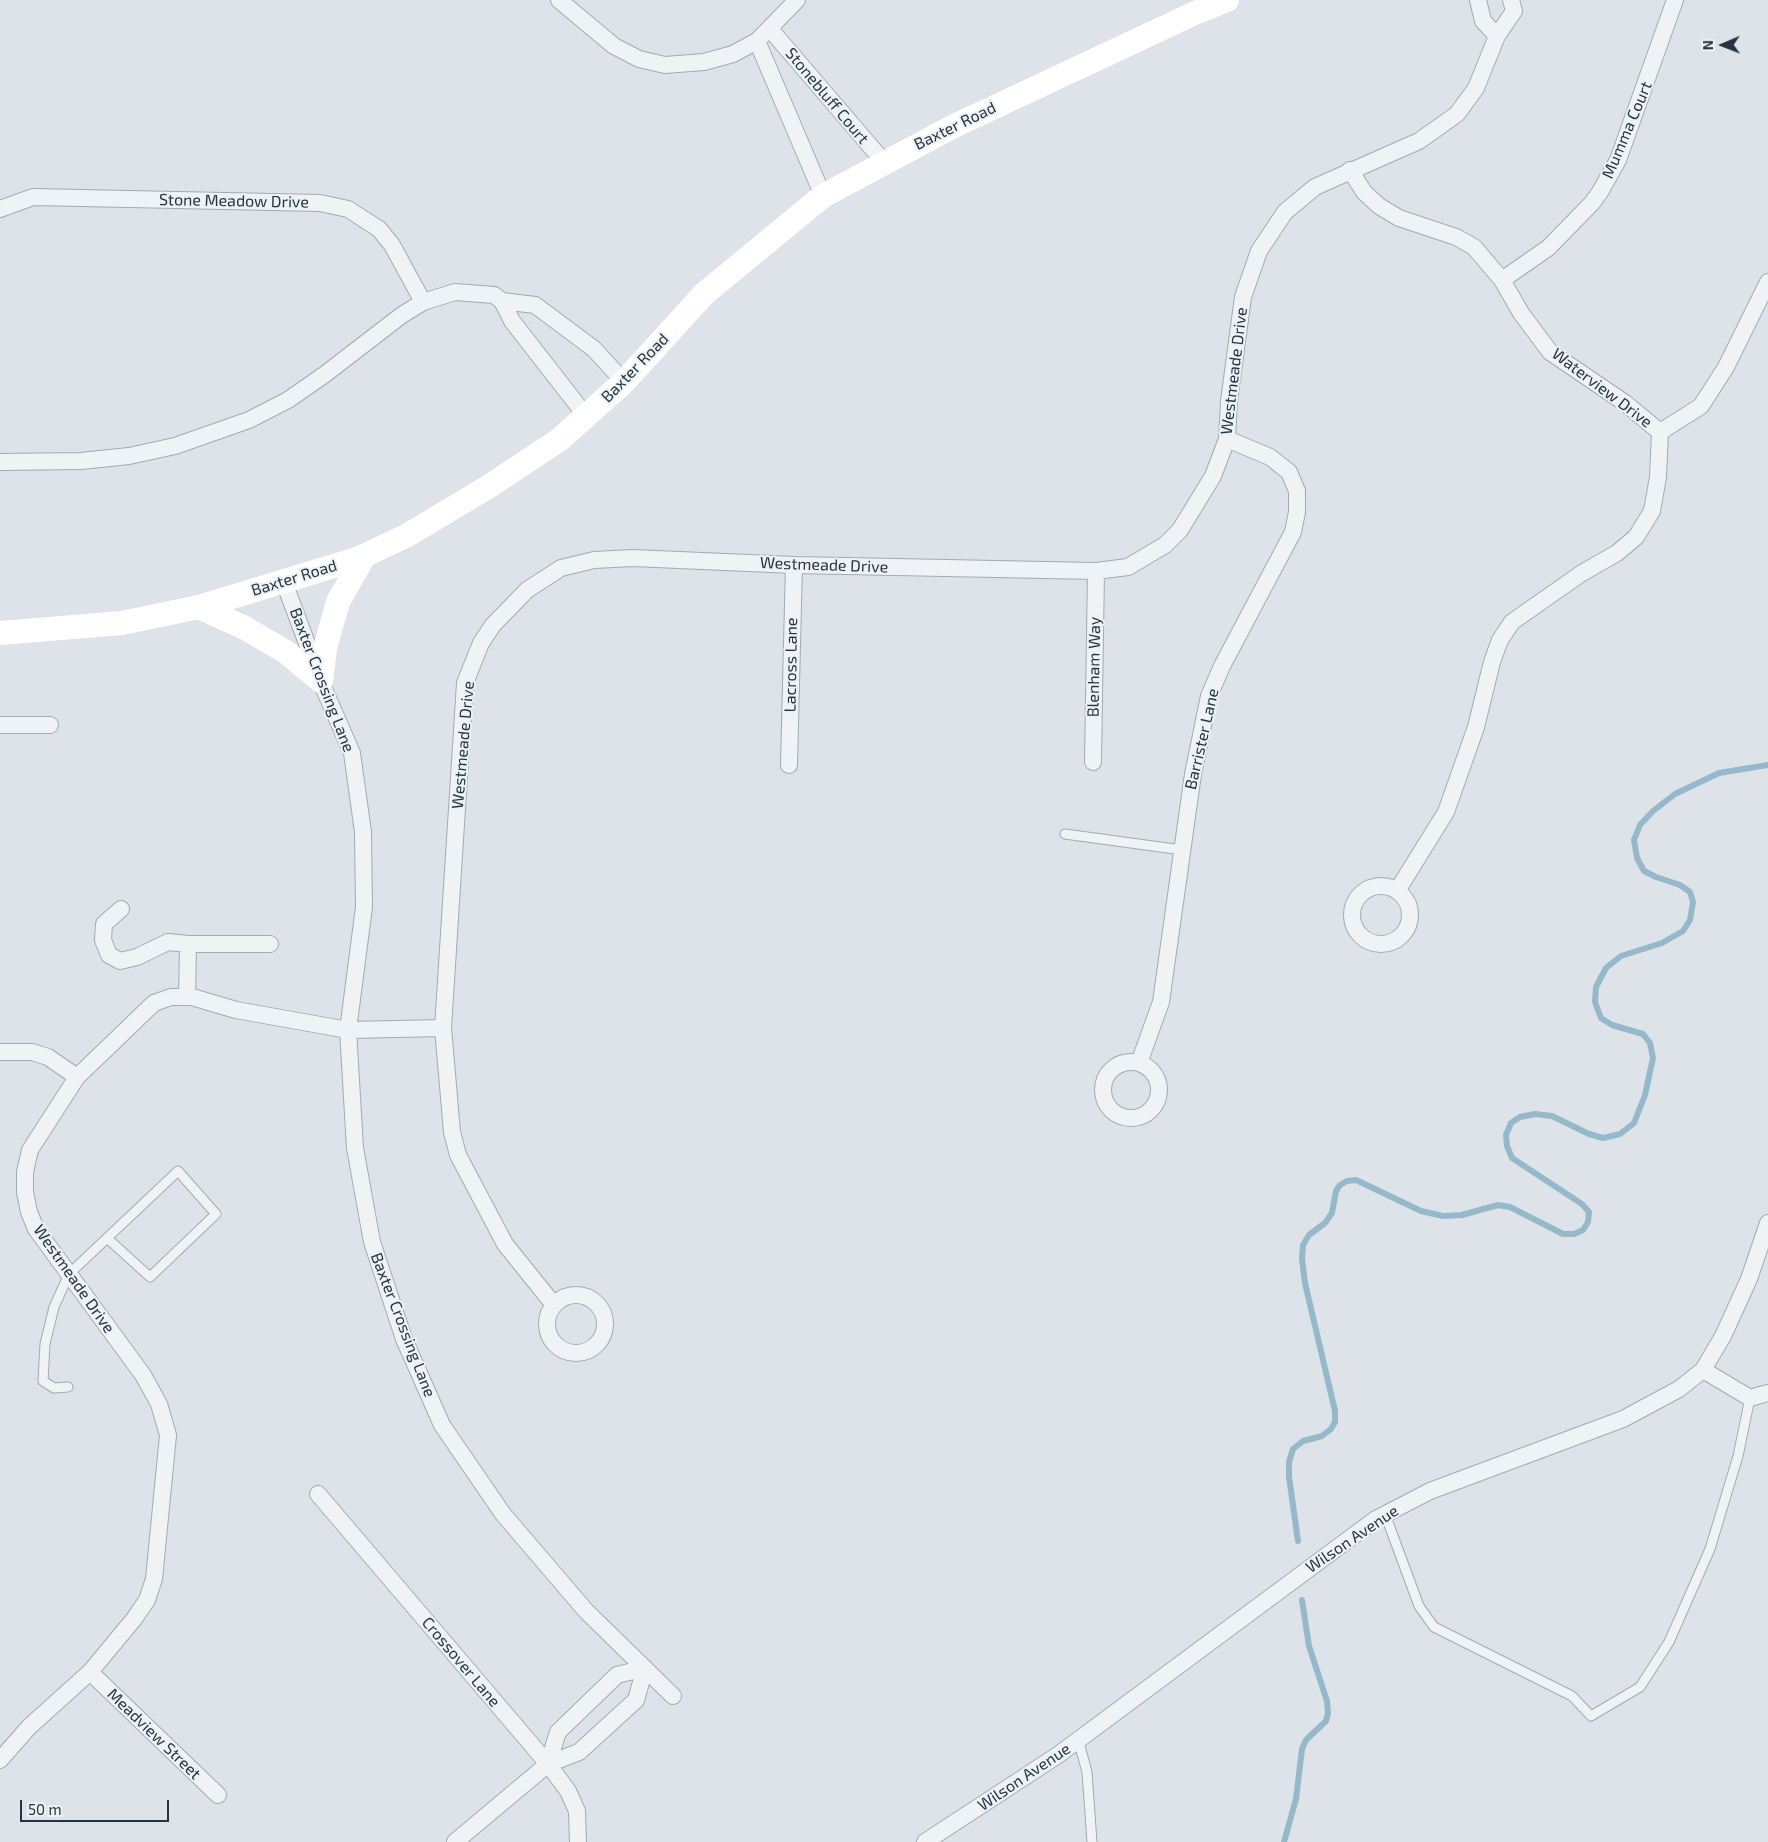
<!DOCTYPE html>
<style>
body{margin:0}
#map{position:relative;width:1768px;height:1842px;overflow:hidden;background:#dde3e8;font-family:"Exo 2",sans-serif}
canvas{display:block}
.north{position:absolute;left:1698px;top:20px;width:50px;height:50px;-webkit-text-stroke:4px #ecf2f6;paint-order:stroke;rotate:269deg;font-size:14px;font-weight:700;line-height:20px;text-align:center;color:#25343f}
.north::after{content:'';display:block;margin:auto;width:18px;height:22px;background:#25343f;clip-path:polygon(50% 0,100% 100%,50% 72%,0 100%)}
.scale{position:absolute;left:20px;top:1800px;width:149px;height:22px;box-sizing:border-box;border:2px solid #25343f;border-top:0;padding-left:6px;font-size:15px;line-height:18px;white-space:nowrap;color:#25343f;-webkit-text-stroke:4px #ecf2f6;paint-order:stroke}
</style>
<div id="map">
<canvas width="1768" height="1842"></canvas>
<div class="north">N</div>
<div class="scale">50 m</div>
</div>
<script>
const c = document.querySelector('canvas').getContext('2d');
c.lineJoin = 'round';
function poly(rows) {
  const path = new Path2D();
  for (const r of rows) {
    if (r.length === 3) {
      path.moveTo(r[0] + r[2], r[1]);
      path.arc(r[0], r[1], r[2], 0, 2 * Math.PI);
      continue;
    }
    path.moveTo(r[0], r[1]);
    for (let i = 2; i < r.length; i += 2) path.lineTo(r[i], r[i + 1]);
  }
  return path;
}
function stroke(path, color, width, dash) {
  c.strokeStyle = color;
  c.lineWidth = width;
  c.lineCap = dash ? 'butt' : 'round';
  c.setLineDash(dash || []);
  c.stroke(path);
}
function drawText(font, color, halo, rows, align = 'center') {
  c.font = font + ' "Exo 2",sans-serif';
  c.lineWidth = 4;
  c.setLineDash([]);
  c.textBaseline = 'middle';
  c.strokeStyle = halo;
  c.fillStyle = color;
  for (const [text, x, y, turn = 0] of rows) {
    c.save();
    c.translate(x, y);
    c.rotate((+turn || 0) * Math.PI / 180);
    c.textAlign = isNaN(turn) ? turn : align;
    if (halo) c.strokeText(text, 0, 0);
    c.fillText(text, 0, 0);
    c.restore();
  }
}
stroke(poly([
 [1298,1541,1289,1477,1289,1462,1293,1449,1303,1441,1322,1436,1331,1429,1335,1422,1335,1411,1305,1283,1302,1259,1303,1245,1309,1235,1325,1223,1332,1213,1336,1191,1340,1185,1347,1181,1356,1180,1421,1211,1443,1216,1462,1215,1498,1205,1510,1207,1563,1234,1574,1234,1583,1230,1588,1222,1589,1212,1582,1204,1512,1158,1507,1146,1506,1135,1511,1123,1520,1117,1535,1114,1552,1116,1589,1134,1603,1138,1620,1134,1634,1123,1645,1095,1653,1058,1650,1043,1643,1034,1612,1025,1601,1018,1595,1002,1596,987,1606,968,1621,956,1662,943,1683,931,1690,920,1693,902,1690,892,1680,885,1656,877,1644,871,1637,858,1634,840,1640,825,1653,811,1675,794,1719,773,1768,765],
 [1284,1842,1296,1799,1302,1749,1306,1740,1326,1721,1328,1713,1327,1701,1309,1646,1302,1600]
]), '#95b9cb', 6);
const service = poly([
 [1065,834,1182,850],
 [68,1387,54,1388,43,1381,45,1344,54,1307,69,1274,178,1171,216,1214,150,1277,107,1238],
 [1385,1514,1419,1606,1434,1627,1572,1696,1591,1716,1640,1687,1669,1642,1710,1549,1738,1456,1750,1398],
 [1078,1739,1087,1772,1092,1842]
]);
const minor = poly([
 [559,0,614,46,639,59,665,65,704,62,733,54,757,41,797,0],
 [1478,0,1483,21,1497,36],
 [770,29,884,162],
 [757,41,823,196],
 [1350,170,1364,192,1379,206,1399,218,1456,237,1474,247,1502,280,1521,313,1550,352,1625,403,1660,432],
 [0,209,33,197,320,203,348,209,379,229,392,245,423,302],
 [1502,280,1548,248,1592,203,1600,192,1618,160,1675,0],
 [502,301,535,305,594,349,624,382],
 [0,462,81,461,129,456,175,446,249,420,288,400,324,375,402,315,423,302,455,292,494,295,502,301,512,321,586,416],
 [284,582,324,689,352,753,363,832,364,907,348,1030,355,1148,372,1242,404,1339,442,1425,503,1514,586,1611,673,1696],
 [0,725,50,725],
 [1093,762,1096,571],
 [789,765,794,565],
 [1381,915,29],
 [1397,891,1446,812,1476,727,1492,662,1500,640,1512,622,1582,573,1617,553,1636,537,1652,511,1658,477,1660,432,1701,406,1726,367,1768,282],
 [121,909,104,924,103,940,109,955,120,961,137,957,168,942,188,944,187,997],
 [188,944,270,944],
 [443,1028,452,1132,458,1155,505,1244,554,1305],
 [0,1052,32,1052,48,1057,77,1077],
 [1131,1090,28],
 [1139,1063,1161,1002,1193,774,1209,696,1222,666,1293,532,1297,512,1297,491,1289,472,1270,457,1227,439],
 [576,1324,29],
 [1703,1370,1750,1398,1768,1393],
 [318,1494,548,1764,568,1791,577,1811,578,1842],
 [90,1672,218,1795],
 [0,1760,29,1727,90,1672,134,1619,147,1600,154,1579,168,1435,159,1404,143,1375,36,1229,29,1212,25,1192,25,1172,30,1150,77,1077,154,1003,171,997,192,997,236,1010,348,1030,443,1028,465,683,481,643,493,625,527,590,561,568,594,560,633,558,794,565,1096,571,1128,567,1165,545,1180,530,1213,476,1227,439,1229,401,1243,297,1259,251,1285,212,1315,187,1419,141,1457,114,1476,88,1497,36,1514,11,1511,0],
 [455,1842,548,1764,579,1752,636,1700,645,1668,617,1675,558,1732,548,1764],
 [925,1842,1058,1755,1376,1519,1430,1491,1623,1419,1679,1389,1703,1370,1723,1336,1749,1279,1768,1223]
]);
stroke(service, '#a2abb2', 11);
stroke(minor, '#a2abb2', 18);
stroke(service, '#f0f3f6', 9);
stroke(minor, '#f0f3f6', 16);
stroke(poly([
 [199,607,245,628,286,652,321,681],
 [0,633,122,623,199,607,357,559,406,536,488,487,559,440,624,382,704,294,823,196,954,126,1195,13,1227,0],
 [321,681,325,648,338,602,364,556]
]), '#fff', 24);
drawText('16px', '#25343f', '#ecf2f6', [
 ["Stonebluff Court",827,96,50],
 ["Baxter Road",955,126,-26],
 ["Mumma Court",1627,130,-67],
 ["Stone Meadow Drive",234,201,1],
 ["Baxter Road",635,368,-46],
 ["Westmeade Drive",1234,371,-83],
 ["Waterview Drive",1602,388,37],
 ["Westmeade Drive",824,565,2],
 ["Baxter Road",294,578,-17],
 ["Lacross Lane",791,665,-89],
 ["Blenham Way",1094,667,-89],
 ["Baxter Crossing Lane",322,680,69],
 ["Barrister Lane",1202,739,-77],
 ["Westmeade Drive",463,745,-85],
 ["Westmeade Drive",74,1279,55],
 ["Baxter Crossing Lane",403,1325,69],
 ["Wilson Avenue",1352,1539,-34],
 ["Crossover Lane",461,1662,50],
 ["Meadview Street",154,1734,44],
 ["Wilson Avenue",1024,1777,-34]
]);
</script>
